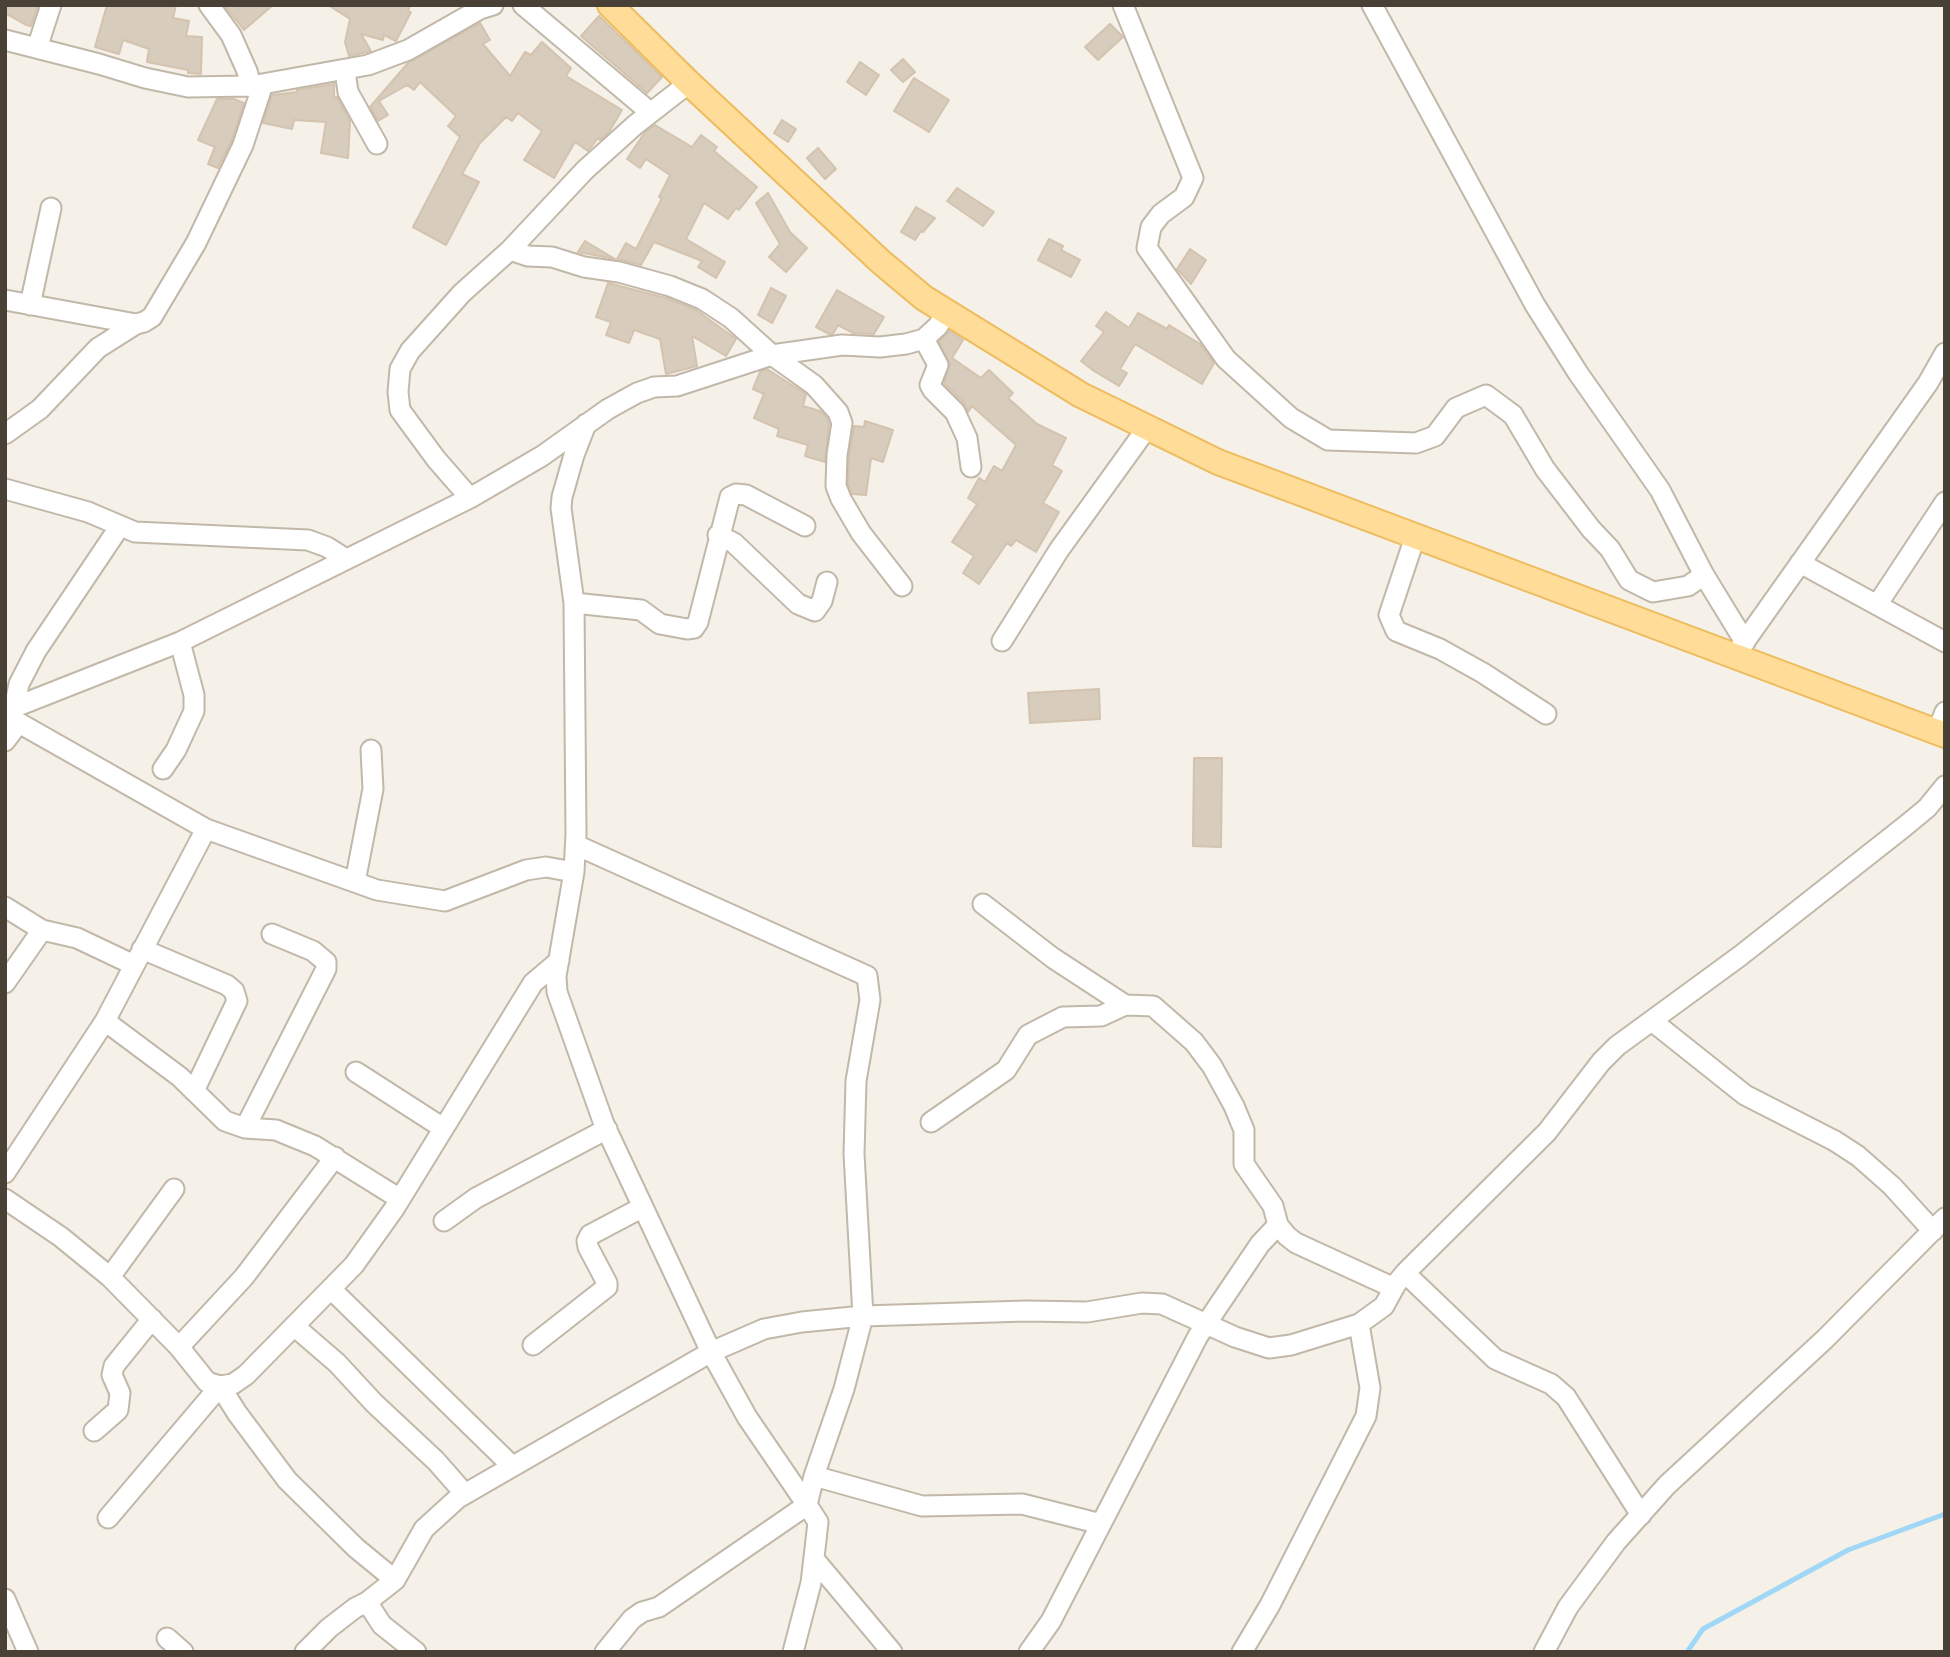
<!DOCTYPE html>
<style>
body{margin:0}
#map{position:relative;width:1950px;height:1657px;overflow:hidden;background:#f5f0e8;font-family:"Noto Sans",sans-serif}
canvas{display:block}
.frame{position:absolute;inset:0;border:7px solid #494136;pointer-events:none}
</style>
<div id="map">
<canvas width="1950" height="1657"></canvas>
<div class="frame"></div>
</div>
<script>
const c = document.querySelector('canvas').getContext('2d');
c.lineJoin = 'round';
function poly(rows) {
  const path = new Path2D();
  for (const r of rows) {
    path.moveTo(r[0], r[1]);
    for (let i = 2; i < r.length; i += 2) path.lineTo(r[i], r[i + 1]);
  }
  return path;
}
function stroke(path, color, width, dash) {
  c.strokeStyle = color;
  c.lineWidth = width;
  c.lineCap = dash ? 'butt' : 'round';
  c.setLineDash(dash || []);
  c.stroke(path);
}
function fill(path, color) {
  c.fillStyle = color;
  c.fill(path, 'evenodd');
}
stroke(poly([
 [1687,1652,1703,1629,1848,1550,1945,1514]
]), '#a0d7f6', 5);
const building = poly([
 [5,5,38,5,31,26,26,25,5,13,5,5],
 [107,5,176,5,173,18,189,21,186,36,202,37,201,74,188,73,188,70,147,62,149,49,123,40,119,54,95,47,107,5],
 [224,5,273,5,244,30,224,5],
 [328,5,410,5,408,11,411,12,396,41,384,35,383,40,361,34,371,51,349,56,345,42,350,19,328,5],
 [599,16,662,77,647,93,581,36,599,16],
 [480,23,490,40,483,44,510,76,525,52,531,55,542,42,571,68,566,76,622,110,609,132,600,140,598,138,588,151,575,142,554,178,524,160,542,131,518,113,512,121,506,117,480,143,462,174,479,182,446,245,413,227,460,137,448,126,456,116,420,82,414,90,407,85,379,101,388,115,378,121,370,107,408,63,480,23],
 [1110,24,1123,37,1098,60,1085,47,1110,24],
 [903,59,915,72,903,82,891,70,903,59],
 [860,62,879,75,866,95,847,82,860,62],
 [914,78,949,100,929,132,894,111,914,78],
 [334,84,334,98,337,97,350,121,348,158,321,153,326,122,294,120,292,129,263,123,272,95,297,92,297,90,334,84],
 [217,99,234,99,244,103,232,140,218,168,208,164,215,147,198,140,217,99],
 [782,120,796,129,788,142,774,133,782,120],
 [655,125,692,147,701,135,717,147,714,151,757,187,739,210,736,208,728,219,704,203,686,239,725,262,716,278,698,267,702,261,654,242,641,265,617,259,626,243,636,249,662,198,659,197,670,175,646,159,640,168,627,159,645,132,655,125],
 [818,148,836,169,825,179,807,158,818,148],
 [957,188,994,212,983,226,947,201,957,188],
 [768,193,790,232,807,248,786,272,769,257,780,244,756,203,768,193],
 [916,207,935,218,923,232,921,231,915,240,901,232,916,207],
 [1049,239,1063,246,1061,250,1080,260,1071,277,1038,260,1049,239],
 [585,241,615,259,578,252,585,241],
 [1190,249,1206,260,1191,284,1177,269,1190,249],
 [608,283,666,298,696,310,736,339,726,356,692,336,697,366,666,374,660,339,634,330,629,343,606,335,611,322,596,317,608,283],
 [771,288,786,296,772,323,758,315,771,288],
 [837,290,884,317,874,334,853,333,838,325,833,334,829,334,816,327,837,290],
 [1106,312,1129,328,1138,313,1167,329,1169,325,1200,344,1214,363,1202,384,1135,344,1120,369,1127,373,1119,386,1094,371,1081,361,1104,332,1096,326,1106,312],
 [949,331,963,340,952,358,981,378,989,370,1013,393,1008,398,1037,424,1066,438,1052,465,1062,471,1043,503,1059,512,1036,552,1016,540,1011,546,1007,543,979,584,963,573,974,556,952,542,977,504,968,498,979,478,985,482,994,466,1002,471,1016,445,972,406,968,412,964,403,944,383,950,364,939,342,949,331],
 [767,369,806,394,803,406,820,411,827,418,829,424,825,462,805,456,808,445,777,436,779,429,754,418,764,394,753,389,760,372,767,369],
 [865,421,893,430,883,462,871,458,866,495,852,494,848,484,849,456,854,426,864,427,865,421],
 [1099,689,1100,719,1030,723,1028,693,1099,689],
 [1194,758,1222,758,1221,847,1193,846,1194,758]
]);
fill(building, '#d8ccbc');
stroke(building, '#d3c3af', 2);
const minor = poly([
 [209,5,231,35,247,71,251,86],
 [523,5,650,112],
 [1123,5,1193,178,1184,197,1161,214,1151,227,1147,248,1226,359,1291,418,1328,440,1416,443,1435,436,1456,408,1486,395,1513,415,1545,469,1591,529,1610,549,1629,580,1653,592,1688,586,1704,575],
 [1372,5,1535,305,1578,373,1660,490,1704,575,1745,642],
 [5,40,99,64,145,78,188,87,251,86,368,65,408,50,480,9,493,5],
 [37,48,51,5],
 [345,71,348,92,377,144],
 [510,250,528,256,552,257,584,267,619,272,670,286,702,299,731,318,772,355,814,385,838,412,842,423,837,455,836,486,841,499,861,533,902,586],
 [5,300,136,324,144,322,152,317,196,243,243,145,263,84],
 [30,305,51,208],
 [924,339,938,365,930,385,933,390,955,412,967,438,971,467],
 [586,424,574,455,562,497,561,508,574,603,576,834,574,872,556,976,557,992,604,1124,711,1352,747,1417,807,1505,659,1607,642,1612,632,1619,605,1652],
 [5,434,40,409,98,348,136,324],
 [5,489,88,512,135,532,308,540,327,547,346,559],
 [470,498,436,459,400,410,398,392,400,369,410,351,462,293,510,250,585,170,635,125,689,83],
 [718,535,734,543,798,604,815,611,822,601,827,582],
 [1415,537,1389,615,1396,631,1440,649,1483,673,1546,714],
 [1800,563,1945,642],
 [574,603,641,610,660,624,687,629,694,628,698,622,730,497,736,494,746,495,805,526],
 [1877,605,1945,502],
 [1002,641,1059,550,1147,428],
 [1738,651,1928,383,1945,353],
 [14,708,19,684,36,651,120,526],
 [5,711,180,642,470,498,542,456,608,409,637,393,654,387,677,386,772,355,842,345,880,347,906,344,924,339,938,326,946,312],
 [5,715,206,829,377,890,445,901,526,870,546,867,574,872],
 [1937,732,1945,712],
 [5,741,18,724],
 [163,769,176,750,194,711,194,695,180,642],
 [576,845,867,976,870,1000,856,1081,854,1154,863,1316,844,1389,814,1476,807,1505,818,1522,816,1540,811,1583,793,1652],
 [355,882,373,789,371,750],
 [983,904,1053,958,1125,1005,1153,1006,1194,1042,1212,1066,1234,1106,1244,1130,1244,1164,1273,1206,1278,1225,1287,1236,1296,1243,1394,1288],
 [5,907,42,930,77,938,134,965],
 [142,949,227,985,234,991,237,1001,194,1091],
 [5,983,42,930],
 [105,1021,180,1077,225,1121,245,1128,276,1130,315,1146,400,1199],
 [1652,1021,1745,1095,1835,1141,1858,1156,1892,1186,1933,1231],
 [356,1072,443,1128],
 [931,1122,1006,1070,1028,1035,1063,1017,1101,1016,1125,1005],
 [245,1128,326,969,326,962,313,951,272,934],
 [5,1173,105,1021,206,829],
 [5,1199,61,1237,110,1277,179,1347,207,1382,220,1386,233,1384,246,1375,354,1265,394,1209,533,983,559,961],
 [444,1221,476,1198,607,1129],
 [1405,1273,1495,1359,1551,1384,1566,1397,1641,1515],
 [110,1277,174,1189],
 [331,1289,512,1466],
 [294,1326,337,1363,374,1403,436,1461,465,1494],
 [533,1345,607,1287,607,1283,588,1247,587,1241,590,1235,643,1207],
 [179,1347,244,1277,335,1157],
 [94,1431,118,1410,120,1393,112,1375,114,1366,152,1319],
 [814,1476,922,1506,1022,1504,1101,1524],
 [108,1518,220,1386,237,1413,287,1480,356,1548,395,1580],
 [814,1559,892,1652],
 [5,1599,28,1652],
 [367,1602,382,1625,416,1652],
 [167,1638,183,1652],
 [305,1652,329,1628,355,1608,367,1602,395,1580,424,1529,458,1498,711,1352,764,1329,802,1322,863,1316,1026,1311,1087,1312,1142,1303,1162,1304,1235,1337,1269,1348,1291,1345,1359,1324,1384,1306,1396,1284,1405,1273,1547,1132,1601,1062,1617,1046,1740,956,1904,827,1927,808,1945,786],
 [1029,1652,1051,1621,1198,1336,1260,1244,1278,1225],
 [1242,1652,1270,1605,1366,1416,1370,1388,1359,1324],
 [1544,1652,1568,1607,1616,1542,1667,1485,1825,1339,1945,1218]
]);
const major = poly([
 [610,5,689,83,881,262,924,298,1081,395,1218,462,1945,735]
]);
stroke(minor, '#c2b8a9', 23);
stroke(major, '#eebb5d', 28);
stroke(minor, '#fff', 19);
stroke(major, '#ffdc97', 24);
</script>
